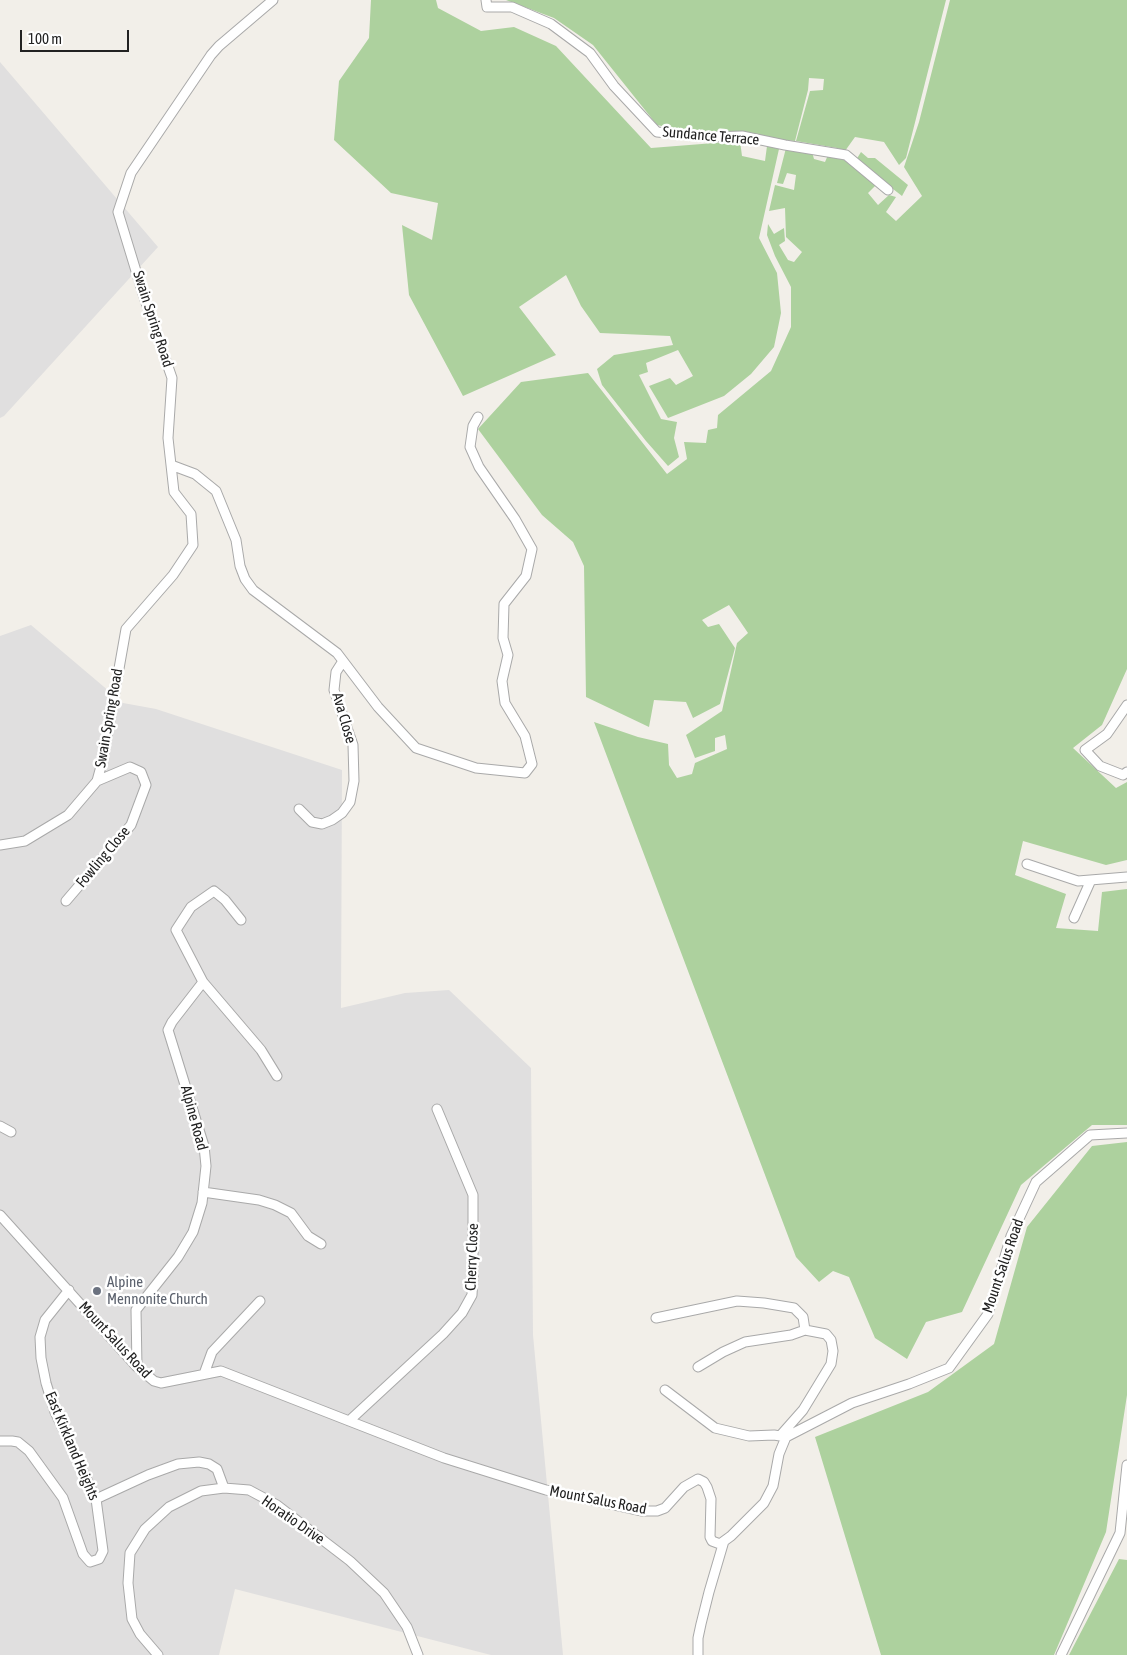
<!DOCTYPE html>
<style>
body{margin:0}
#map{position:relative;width:1127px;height:1655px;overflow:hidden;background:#f2efe9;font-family:"Asap Condensed",sans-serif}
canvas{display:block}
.scale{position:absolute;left:20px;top:30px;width:109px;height:22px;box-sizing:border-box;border:2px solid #222;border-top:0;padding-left:6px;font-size:15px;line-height:18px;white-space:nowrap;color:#222;-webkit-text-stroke:4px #fff;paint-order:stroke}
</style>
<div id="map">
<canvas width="1127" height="1655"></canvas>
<div class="scale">100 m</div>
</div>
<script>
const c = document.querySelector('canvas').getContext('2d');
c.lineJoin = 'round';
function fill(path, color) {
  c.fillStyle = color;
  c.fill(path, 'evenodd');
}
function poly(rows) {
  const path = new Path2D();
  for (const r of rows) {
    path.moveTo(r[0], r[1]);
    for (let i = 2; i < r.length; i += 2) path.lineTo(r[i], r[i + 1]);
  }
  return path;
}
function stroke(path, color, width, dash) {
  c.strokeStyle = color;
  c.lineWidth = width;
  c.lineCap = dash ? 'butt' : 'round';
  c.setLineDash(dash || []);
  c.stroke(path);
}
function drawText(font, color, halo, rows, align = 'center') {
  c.font = font + ' "Asap Condensed",sans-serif';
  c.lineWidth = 5;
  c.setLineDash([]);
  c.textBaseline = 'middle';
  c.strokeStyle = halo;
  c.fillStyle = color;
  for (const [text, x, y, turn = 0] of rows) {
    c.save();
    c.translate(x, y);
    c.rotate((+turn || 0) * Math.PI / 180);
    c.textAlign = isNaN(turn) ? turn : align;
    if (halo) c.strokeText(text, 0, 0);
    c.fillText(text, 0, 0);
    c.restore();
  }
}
fill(poly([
 [0,62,158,247,4,416,0,418],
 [31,625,123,703,156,709,342,770,341,1008,405,993,449,990,531,1068,533,1335,563,1655,491,1655,235,1589,219,1655,0,1655,0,636]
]), '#e0dfdf');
fill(poly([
 [371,0,436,0,438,8,481,31,514,27,556,46,651,148,740,141,742,156,765,161,767,146,779,149,759,238,777,273,781,313,774,347,751,374,724,396,668,418,649,386,670,378,676,385,693,376,678,350,646,363,648,372,639,375,661,419,677,422,674,438,679,457,668,466,646,441,602,385,597,369,614,355,673,345,670,336,600,333,581,306,566,275,519,307,556,355,463,396,409,295,402,225,432,240,438,203,391,193,334,140,339,81,369,38],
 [506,0,946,0,906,158,899,165,884,142,855,137,845,151,837,148,796,141,810,91,823,90,824,79,809,78,808,90,795,141,685,131,657,125,593,45,554,18],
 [950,0,1127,0,1127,669,1102,725,1073,748,1116,788,1127,782,1127,860,1106,865,1023,841,1015,875,1066,894,1056,928,1098,931,1102,892,1127,889,1127,1125,1092,1125,1021,1185,962,1312,926,1322,907,1359,875,1338,849,1277,833,1271,819,1282,796,1257,594,722,638,737,668,744,669,765,677,778,692,774,695,763,727,749,725,735,715,738,715,751,695,758,686,735,722,711,737,643,748,633,729,605,702,620,708,627,719,624,735,648,720,704,693,718,686,702,654,700,649,727,586,697,584,566,573,542,542,515,478,429,521,382,588,373,667,474,687,459,684,442,706,443,708,430,717,428,718,415,771,371,791,327,791,287,775,256,767,235,768,224,774,234,784,228,785,241,779,245,788,260,794,262,802,252,786,237,785,208,769,211,775,185,794,190,796,175,787,173,783,184,777,183,786,148,812,152,814,159,825,162,828,155,843,159,877,184,868,193,878,205,889,195,896,197,886,212,896,221,922,196,904,167,919,122],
 [861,152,868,158,875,158,908,185,902,196,856,160],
 [1127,1142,1127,1395,1106,1532,1054,1655,881,1655,815,1437,928,1392,994,1344,1027,1227,1092,1146],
 [1119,1559,1127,1560,1127,1655,1069,1655]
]), '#add19e');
const minor = poly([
 [486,0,487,7,512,7,551,24,590,53,614,86,657,132,711,137,742,136,785,145,846,155,888,190],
 [171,465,195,474,216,491,236,540,240,566,245,579,253,590,337,653,378,707,416,748,476,768,525,773,532,764,525,736,505,703,502,681,508,655,503,638,504,604,526,576,532,549,515,519,479,467,470,447,473,426,478,417],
 [1127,705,1107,734,1085,750,1100,766,1123,775,1127,772],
 [299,809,312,822,322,824,332,820,342,813,350,802,354,781,353,745,334,690,336,672,343,661],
 [0,845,25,841,68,815,97,781,103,759,126,629,173,575,193,545,191,514,174,492,168,438,172,378,143,294,118,212,131,173,211,55,219,46,273,0],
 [1027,864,1078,881,1127,877],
 [66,901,131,825,146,785,141,772,130,767,97,781],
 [1074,918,1091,880],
 [241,920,225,900,214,891,191,907,176,930,203,982,261,1050,277,1076],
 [0,1126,11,1132],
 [203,1192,259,1200,275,1205,291,1213,308,1236,321,1244],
 [0,1215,137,1367,154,1381,161,1383,221,1371,444,1458,546,1490,641,1511,657,1511,665,1508,684,1487,698,1479,704,1482,707,1487,711,1499,710,1537,712,1541,720,1544,731,1536,764,1503,773,1486,779,1454,786,1437,852,1403,909,1384,949,1368,988,1314,1011,1236,1036,1182,1090,1135,1127,1133],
 [656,1318,737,1301,764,1303,794,1308,803,1317,805,1330],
 [137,1367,136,1310,178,1257,193,1232,202,1203,206,1166,204,1146,168,1030,172,1022,203,982],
 [698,1367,723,1352,745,1342,791,1335,805,1330,826,1334,831,1340,833,1351,831,1364,803,1410,780,1436],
 [204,1374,212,1352,260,1301],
 [665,1390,715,1428,749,1436,774,1435,786,1437],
 [349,1421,443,1334,462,1313,472,1295,473,1276,473,1195,437,1109],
 [0,1441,12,1441,18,1442,29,1451,63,1498,83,1554,90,1562,99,1559,103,1551,96,1499,55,1412,46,1383,41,1358,40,1337,45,1320,69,1290],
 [96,1499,148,1475,178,1464,199,1462,209,1464,217,1469,224,1488],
 [158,1655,140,1634,132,1619,128,1583,130,1553,145,1529,169,1507,201,1491,224,1488,249,1490,277,1505,350,1561,384,1593,407,1627,418,1655],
 [698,1655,698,1638,701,1624,709,1592,724,1541],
 [1061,1655,1120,1533,1127,1465]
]);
stroke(minor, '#a9a9a9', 11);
stroke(minor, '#fff', 9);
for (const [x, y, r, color] of [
 [97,1291,5,"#6b7280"]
]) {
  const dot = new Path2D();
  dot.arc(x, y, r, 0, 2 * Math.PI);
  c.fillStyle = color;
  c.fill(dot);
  stroke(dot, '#fff', 2);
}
drawText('15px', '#222', '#fff', [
 ["Sundance Terrace",711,136,5],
 ["Swain Spring Road",153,319,72],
 ["Swain Spring Road",109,718,-80],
 ["Ava Close",344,718,74],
 ["Fowling Close",103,857,-50],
 ["Alpine Road",194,1118,75],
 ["Cherry Close",472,1257,-88],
 ["Mount Salus Road",1003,1266,-71],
 ["Mount Salus Road",115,1340,47],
 ["East Kirkland Heights",72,1446,67],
 ["Mount Salus Road",598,1500,11],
 ["Horatio Drive",293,1520,35]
]);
drawText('15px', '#5b616d', '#fff', [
 ["Alpine",107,1282],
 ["Mennonite Church",107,1299]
], 'left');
</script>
